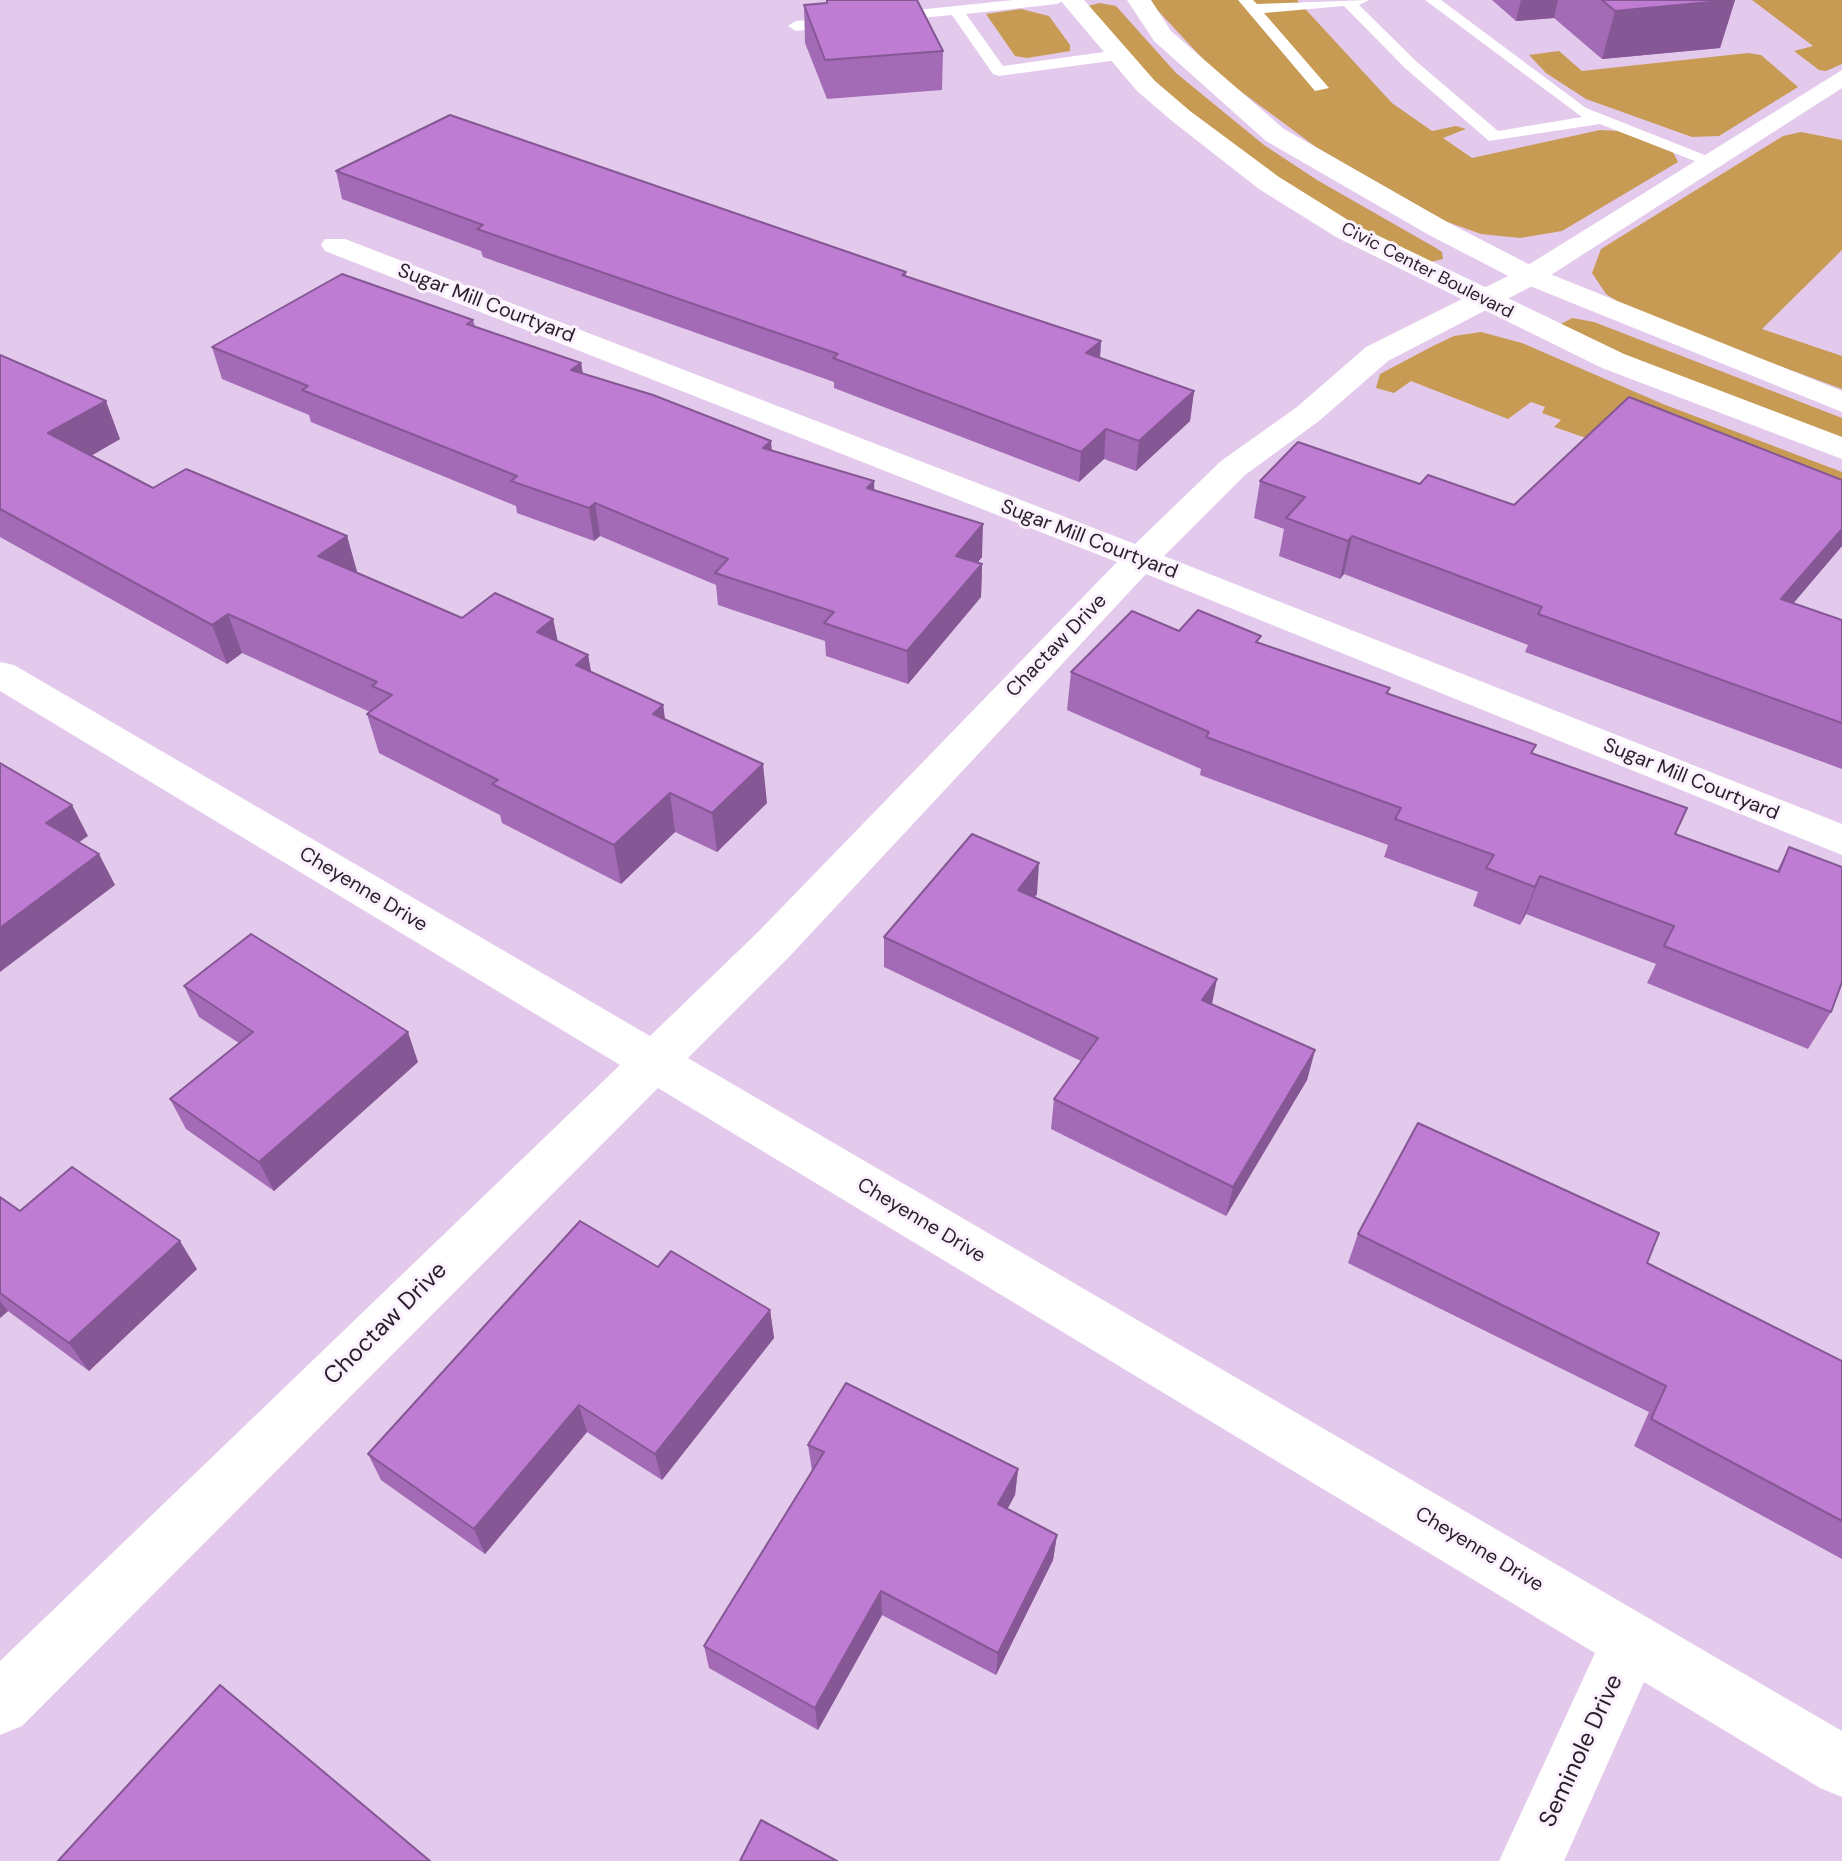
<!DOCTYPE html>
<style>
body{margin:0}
canvas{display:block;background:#e3c9ec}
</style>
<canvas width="1842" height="1861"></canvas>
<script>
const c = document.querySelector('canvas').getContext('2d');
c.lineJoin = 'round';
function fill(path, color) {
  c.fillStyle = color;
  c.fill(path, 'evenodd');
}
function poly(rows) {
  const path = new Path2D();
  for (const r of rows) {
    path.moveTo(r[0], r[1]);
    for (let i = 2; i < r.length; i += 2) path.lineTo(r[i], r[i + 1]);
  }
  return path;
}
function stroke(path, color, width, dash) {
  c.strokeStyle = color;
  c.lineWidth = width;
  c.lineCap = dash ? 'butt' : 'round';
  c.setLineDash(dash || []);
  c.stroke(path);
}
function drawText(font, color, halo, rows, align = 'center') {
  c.font = font + ' "DM Sans",sans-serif';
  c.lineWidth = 6;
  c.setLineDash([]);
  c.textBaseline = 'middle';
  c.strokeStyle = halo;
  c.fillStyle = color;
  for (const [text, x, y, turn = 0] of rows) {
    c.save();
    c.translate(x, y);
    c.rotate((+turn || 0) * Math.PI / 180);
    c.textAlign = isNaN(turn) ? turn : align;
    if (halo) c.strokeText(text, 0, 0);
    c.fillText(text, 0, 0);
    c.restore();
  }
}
fill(poly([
 [1148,0,1297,0,1392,103,1432,131,1456,126,1466,129,1443,138,1472,158,1600,130,1618,131,1673,152,1678,162,1562,231,1520,238,1481,234,1442,220,1316,147,1216,73],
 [1725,0,1842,0,1842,64,1826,71,1819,70,1794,51,1813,46,1752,0],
 [1100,3,1116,6,1176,73,1264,145,1317,180,1436,248,1442,252,1443,259,1426,263,1313,203,1157,88,1088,6],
 [1021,9,1049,16,1070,45,1070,51,1027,58,1015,56,986,14],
 [1559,51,1582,71,1748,53,1761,55,1798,87,1719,136,1692,137,1586,99,1546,73,1529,55],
 [1801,132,1842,140,1842,250,1762,329,1842,356,1842,389,1632,311,1606,294,1592,273,1601,249,1783,136],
 [1572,318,1594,322,1842,418,1842,441,1627,360,1561,324],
 [1481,332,1522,343,1663,404,1842,472,1842,525,1554,427,1561,420,1542,413,1545,407,1531,402,1508,419,1411,381,1394,393,1376,388,1380,374,1433,346,1454,336]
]), '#c79b54');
fill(poly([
 [1013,0,1064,0,1057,4,966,14,1003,66,1118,50,1126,55,1118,60,999,76,993,74,952,15,888,21,881,17,888,13,1013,0],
 [1238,0,1253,0,1257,4,1369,0,1359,5,1417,62,1498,131,1582,117,1425,0,1441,0,1586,108,1720,161,1711,166,1705,165,1600,124,1489,141,1405,68,1344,6,1264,13,1329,88,1315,91,1238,0],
 [843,17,848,19,848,25,796,31,788,26,796,21,843,17]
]), '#fff');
fill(poly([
 [1842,70,1842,88,1540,282,1388,361,1319,421,1245,475,1164,556,1842,824,1842,855,1146,574,789,957,688,1058,1842,1731,1842,1797,1820,1788,1644,1682,1564,1861,1499,1861,1595,1653,658,1088,22,1726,0,1735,0,1661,620,1065,0,691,0,662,14,665,650,1036,757,933,1117,562,325,251,321,245,325,239,345,239,1135,544,1221,461,1297,407,1366,347,1520,270,1842,70]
]), '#fff');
fill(poly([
 [1060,0,1084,0,1155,81,1190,111,1279,177,1356,225,1624,354,1842,437,1842,459,1602,368,1336,237,1259,189,1172,121,1137,91,1060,0],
 [1127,0,1151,0,1171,31,1284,129,1449,223,1540,270,1842,391,1842,412,1520,282,1429,235,1266,141,1154,41,1127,0]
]), '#fff');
fill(poly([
 [1492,0,1735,0,1720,48,1602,59,1554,18,1516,21],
 [804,5,943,51,942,90,827,99,805,43],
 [336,171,906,272,906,277,1101,341,1100,358,1194,391,1190,421,1136,471,1104,459,1079,482,834,388,834,382,483,257,481,251,342,199],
 [473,320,475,326,581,363,583,374,772,450,874,481,874,490,982,557,977,563,982,564,981,597,908,684,826,656,825,641,718,605,716,585,600,536,594,541,517,513,516,506,311,422,309,415,222,379,212,347],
 [0,355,120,439,91,456,153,488,347,536,357,573,462,618,553,619,558,642,588,655,591,672,663,705,665,719,767,803,717,852,675,832,621,884,502,823,500,815,379,753,367,714,370,712,242,653,227,664,0,537],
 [1842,480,1842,546,1793,603,1842,620,1842,769,1525,652,1528,645,1344,574,1340,579,1279,556,1284,529,1254,518,1260,481,1420,484,1514,505],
 [1179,631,1260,643,1390,688,1388,694,1533,753,1675,834,1777,871,1789,847,1831,1012,1808,1049,1647,983,1656,964,1526,914,1520,925,1473,906,1478,892,1384,857,1388,845,1200,775,1201,769,1067,710,1071,672],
 [1037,894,1035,897,1212,1005,1315,1050,1307,1080,1226,1216,1051,1129,1054,1099,1081,1061,884,967,884,937],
 [184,986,418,1062,274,1191,186,1129,170,1099,239,1043,199,1017],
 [0,1197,20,1211,197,1269,89,1371,8,1311,0,1318],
 [1358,1234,1647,1263,1842,1361,1842,1559,1634,1446,1649,1412,1348,1263],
 [658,1267,770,1310,774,1338,662,1480,587,1432,485,1554,381,1480,368,1454],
 [808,1445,1018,1469,1015,1495,1007,1509,1057,1535,1053,1560,996,1675,882,1615,818,1730,709,1668,704,1646,812,1471]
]), '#a36bb5');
fill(poly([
 [1521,0,1558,0,1554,18,1516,21],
 [1735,0,1720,48,1602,59,1615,11],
 [1101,341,1099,370,1086,353],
 [581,363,586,394,571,370],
 [1194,391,1190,421,1136,471,1139,441],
 [106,401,120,439,64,471,48,433],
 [1106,429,1104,459,1079,482,1081,452],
 [771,441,774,473,763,448],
 [874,481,875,513,867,488],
 [595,503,600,536,594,541,589,508],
 [983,524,982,557,956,589,956,556],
 [1842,529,1842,546,1764,638,1781,599],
 [347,536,358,575,318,556],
 [1352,536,1344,574,1340,579,1348,541],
 [982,564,981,597,908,684,907,651],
 [228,614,242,653,227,664,212,625],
 [553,619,561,658,537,632],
 [588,655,595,694,576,665],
 [663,705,668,744,653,714],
 [763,764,767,803,717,852,712,813],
 [670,793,675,832,621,884,614,845],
 [72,805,88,836,62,854,46,823],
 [99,854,115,885,0,972,0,928],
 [1039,863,1037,894,1016,921,1018,890],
 [1540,876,1526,914,1520,925,1535,887],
 [1217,979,1211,1009,1202,1000],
 [408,1032,418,1062,274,1191,259,1162],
 [1315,1050,1307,1080,1226,1216,1233,1187],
 [180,1241,197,1269,89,1371,69,1343],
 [0,1301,8,1311,0,1318],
 [770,1310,774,1338,662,1480,655,1454],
 [579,1405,587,1432,485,1554,474,1529],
 [1018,1469,1015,1495,996,1530,998,1504],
 [1057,1535,1053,1560,996,1675,998,1653],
 [881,1591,882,1615,818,1730,815,1708]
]), '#855794');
const building = poly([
 [827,0,917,0,943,51,825,60,804,5,827,3,827,0],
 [1602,0,1731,0,1615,11,1602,0],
 [450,115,906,272,902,275,1101,341,1086,353,1194,391,1139,441,1106,429,1081,452,833,358,838,354,477,229,483,225,336,171,450,115],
 [342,274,473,320,467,324,581,363,571,370,653,395,771,441,763,448,874,481,867,488,983,524,956,556,982,564,907,651,824,623,834,612,715,573,728,559,595,503,589,508,511,481,517,476,302,390,308,386,212,347,342,274],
 [0,355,106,401,48,433,153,488,186,469,347,536,318,556,462,618,495,593,553,619,537,632,588,655,576,665,663,705,653,714,763,764,712,813,670,793,614,845,492,784,498,780,367,714,392,695,372,686,377,682,228,614,212,625,0,509,0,355],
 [1629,397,1842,480,1842,529,1781,599,1842,620,1842,723,1538,614,1542,607,1352,536,1348,541,1286,518,1305,497,1260,481,1298,442,1420,484,1428,475,1514,505,1629,397],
 [1198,610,1261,636,1256,642,1390,688,1386,693,1536,745,1531,753,1687,808,1675,834,1779,872,1789,847,1842,867,1842,982,1831,1012,1664,946,1674,926,1540,876,1535,887,1486,868,1494,855,1395,819,1401,808,1206,737,1209,732,1071,672,1132,611,1179,631,1198,610],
 [0,763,72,805,46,823,99,854,0,928,0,763],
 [972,834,1039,863,1018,890,1217,979,1202,1000,1315,1050,1233,1187,1054,1099,1098,1038,884,937,972,834],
 [251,934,408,1032,259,1162,170,1099,253,1032,184,986,251,934],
 [1418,1123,1659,1233,1647,1263,1842,1361,1842,1521,1651,1419,1666,1386,1358,1234,1418,1123],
 [72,1167,180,1241,69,1343,0,1293,0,1197,20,1211,72,1167],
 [580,1221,658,1267,671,1251,770,1310,655,1454,579,1405,474,1529,368,1454,580,1221],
 [846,1383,1018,1469,998,1504,1057,1535,998,1653,881,1591,815,1708,704,1646,824,1452,808,1445,846,1383],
 [220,1685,430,1861,58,1861,220,1685],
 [761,1820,837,1861,740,1861,761,1820]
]);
fill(building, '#be7cd3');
stroke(building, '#855794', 2);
drawText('18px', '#281f2b', '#fbf0fe', [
 ["Civic Center Boulevard",1427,271,27]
]);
drawText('20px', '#281f2b', '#fbf0fe', [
 ["Sugar Mill Courtyard",486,304,21],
 ["Sugar Mill Courtyard",1089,540,21],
 ["Chactaw Drive",1057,646,-46],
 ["Sugar Mill Courtyard",1691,780,22],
 ["Cheyenne Drive",363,890,31],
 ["Cheyenne Drive",921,1221,31],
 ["Cheyenne Drive",1479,1550,31]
]);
drawText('24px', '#281f2b', '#fbf0fe', [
 ["Choctaw Drive",386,1324,-45],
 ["Seminole Drive",1582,1751,-65]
]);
</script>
